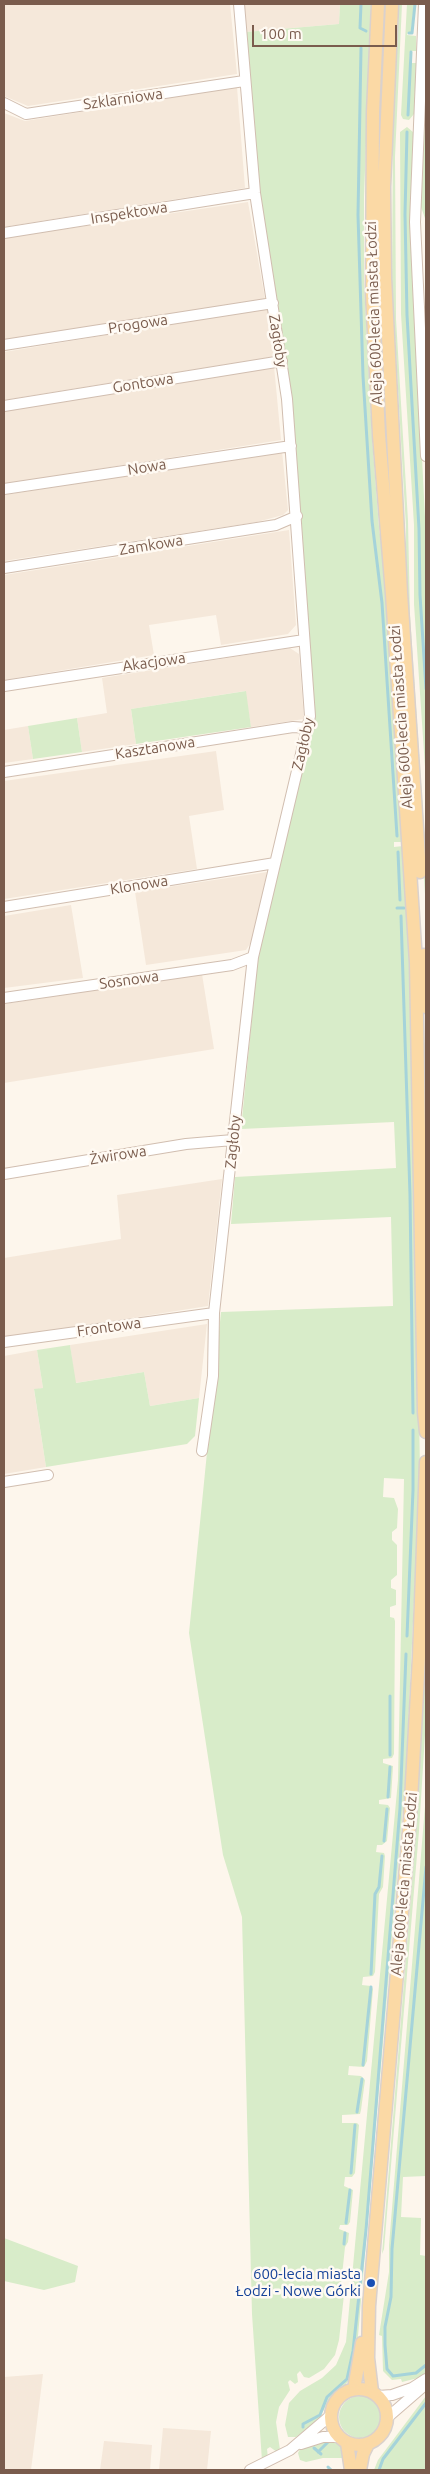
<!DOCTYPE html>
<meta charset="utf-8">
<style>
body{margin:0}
#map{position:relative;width:430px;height:2474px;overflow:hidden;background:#fdf6ec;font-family:Ubuntu,sans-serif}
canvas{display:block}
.frame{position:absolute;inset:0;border:5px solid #7a5c4d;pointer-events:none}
.scale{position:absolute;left:252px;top:25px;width:145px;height:22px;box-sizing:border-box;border:2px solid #7a5c4d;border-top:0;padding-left:6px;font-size:15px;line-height:18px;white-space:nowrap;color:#7a5c4d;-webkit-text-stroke:4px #fffaf3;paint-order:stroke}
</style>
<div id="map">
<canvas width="430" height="2474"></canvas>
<div class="frame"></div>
<div class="scale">100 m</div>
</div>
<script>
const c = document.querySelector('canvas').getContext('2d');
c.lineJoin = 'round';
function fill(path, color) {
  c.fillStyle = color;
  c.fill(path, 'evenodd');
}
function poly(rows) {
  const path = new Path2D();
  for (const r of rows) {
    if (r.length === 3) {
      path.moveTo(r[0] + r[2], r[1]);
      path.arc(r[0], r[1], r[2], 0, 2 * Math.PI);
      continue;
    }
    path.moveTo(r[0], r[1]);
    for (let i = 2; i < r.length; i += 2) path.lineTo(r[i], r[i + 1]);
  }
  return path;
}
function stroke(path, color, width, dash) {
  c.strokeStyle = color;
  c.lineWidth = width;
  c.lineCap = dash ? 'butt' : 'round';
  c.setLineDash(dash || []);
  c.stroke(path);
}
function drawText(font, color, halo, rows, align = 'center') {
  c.font = font + ' Ubuntu,sans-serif';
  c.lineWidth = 5;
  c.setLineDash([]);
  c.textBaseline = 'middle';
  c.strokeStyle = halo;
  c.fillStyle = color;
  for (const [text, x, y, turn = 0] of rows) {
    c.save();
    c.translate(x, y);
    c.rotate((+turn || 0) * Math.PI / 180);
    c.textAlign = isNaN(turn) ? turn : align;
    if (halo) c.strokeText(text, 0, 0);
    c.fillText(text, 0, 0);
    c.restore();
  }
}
fill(poly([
 [4,4,230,4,237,74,28,106,4,96],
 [243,4,340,4,339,24,246,32],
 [237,87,245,188,4,227,4,113,25,121],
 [248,202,265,299,4,340,4,238],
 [269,308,275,353,272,357,4,400,4,352],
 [274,366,281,440,4,484,4,409],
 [282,451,288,510,283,515,257,522,4,561,4,495],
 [289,530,296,625,288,634,221,645,216,615,149,625,154,655,4,680,4,575],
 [290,648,299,654,304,719,251,727,245,691,131,709,136,744,82,752,77,718,107,713,102,678],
 [28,726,33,759,4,763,4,730],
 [216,751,224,810,189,816,197,869,4,899,4,781],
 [267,872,253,939,246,950,146,965,135,892],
 [71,905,83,978,4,988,4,916],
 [202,974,214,1049,4,1083,4,1004],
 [222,1179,208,1306,4,1338,4,1258,121,1239,117,1195],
 [207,1324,199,1398,150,1406,144,1372,75,1383,70,1345],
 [37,1350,43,1388,34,1390,46,1467,4,1474,4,1356],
 [43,2374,31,2470,4,2470,4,2377],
 [163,2428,211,2431,207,2470,159,2470],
 [104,2441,152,2445,150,2470,100,2470]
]), '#f5e8da');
fill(poly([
 [340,4,371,4,364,197,364,283,372,437,379,527,387,590,403,842,394,842,394,847,403,846,411,950,420,1470,406,1773,358,2336,349,2381,331,2398,317,2421,296,2437,288,2437,285,2425,289,2403,300,2391,322,2378,336,2365,346,2342,398,1780,404,1479,384,1478,383,1497,394,1498,398,1509,397,1528,392,1532,392,1540,397,1545,397,1575,391,1580,391,1588,396,1590,396,1605,390,1607,390,1617,394,1618,395,1621,394,1754,392,1758,383,1759,383,1763,393,1766,391,1798,379,1800,379,1804,388,1805,390,1808,387,1841,382,1845,377,1845,376,1852,384,1853,385,1856,383,1887,379,1894,375,1972,373,1976,363,1977,362,1985,371,1986,373,1989,367,2061,364,2067,349,2066,348,2075,361,2076,365,2080,361,2110,360,2114,342,2115,342,2123,357,2123,359,2125,355,2173,352,2177,345,2177,344,2186,353,2190,350,2222,348,2225,340,2225,339,2229,349,2233,348,2242,345,2247,341,2285,344,2295,339,2340,335,2355,324,2369,309,2378,304,2377,300,2371,297,2374,298,2382,295,2384,290,2380,288,2382,290,2390,279,2407,276,2422,280,2450,277,2452,270,2447,267,2449,268,2458,262,2461,252,2314,242,1917,223,1855,189,1633,221,1312,393,1306,391,1217,231,1224,235,1177,396,1168,394,1122,241,1129,258,956,311,683,295,438,289,381,264,230,255,151,246,32,339,24],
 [399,4,402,4,395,157,396,319,408,521,410,615,426,858,426,910,406,593,406,527,392,285,393,128],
 [407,4,414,4,411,32,408,32,407,35,416,36,416,51,410,51,409,63,416,63,414,114,409,120,403,119,401,115],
 [426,92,426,221,421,207],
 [407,127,413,132,412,259,426,537,426,782,414,604,414,525,401,314,400,132],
 [246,691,251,727,136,744,131,709],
 [77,718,82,752,33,759,28,726],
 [70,1345,76,1383,144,1372,150,1406,199,1398,195,1436,187,1444,46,1467,34,1389,43,1388,37,1350],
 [426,1658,426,1719,419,1831,384,2249,382,2254,414,1858],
 [426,1794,426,2176,403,2177,401,2217,421,2218,420,2255,426,2256,426,2372,422,2377,402,2382,401,2379,392,2380,383,2371,382,2336,379,2335,389,2272,389,2245],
 [4,2238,78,2266,75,2282,44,2290,4,2281],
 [360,2417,21],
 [426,2396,426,2470,374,2470,378,2460],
 [321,2440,335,2440,339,2443,347,2458,323,2458,306,2462,300,2460,298,2453,301,2447]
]), '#d8ecc9');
stroke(poly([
 [361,4,360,28,366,31],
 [409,33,412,33,415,4],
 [361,48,358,215,363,376,372,521,382,603,397,836],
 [408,115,411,52],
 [407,132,405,214,407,315,419,529,420,595,426,689],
 [398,852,400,900],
 [397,908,404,908],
 [401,916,410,1195,413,1413],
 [407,1636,413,1490,413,1430],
 [390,1696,390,1755],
 [388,1797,390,1767],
 [384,1841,387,1809],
 [426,1867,392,2249,391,2297,385,2327,385,2345,387,2369,393,2376,416,2373,426,2365],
 [371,1974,375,1894,379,1887,382,1856],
 [363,2065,371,1987],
 [357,2112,362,2079],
 [351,2173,355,2125],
 [346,2223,350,2190],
 [344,2244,345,2233],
 [303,2427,303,2424,320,2415,327,2397,347,2379,353,2351,366,2230,400,1808,406,1654],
 [314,2448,321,2454],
 [318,2452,328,2442],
 [328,2467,331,2470],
 [379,2470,383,2459,426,2403]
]), '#a5d3da', 3);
const minor = poly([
 [424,4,415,222,426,456],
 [4,103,26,114,244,81],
 [4,233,255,193],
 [4,345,273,303],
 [4,406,282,361],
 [4,489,291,446],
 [4,568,276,525,297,516],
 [4,686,304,640],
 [4,772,293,727,307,728],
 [4,907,275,863],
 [4,998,232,965,253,957],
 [4,1174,186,1144,233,1140],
 [4,1342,214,1313],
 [202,1451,213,1376,214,1313,253,957,310,716,287,399,255,193,239,4],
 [4,1482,48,1475],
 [378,2396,392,2395,412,2388,426,2379],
 [388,2417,425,2385],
 [301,2444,323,2437,338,2437],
 [250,2470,290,2450,331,2415]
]);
const major = poly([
 [378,4,373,112,372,294,379,435,392,594,416,962,424,1412,426,1432],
 [392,4,384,187,385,278,401,593,420,872],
 [424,955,426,1007],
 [359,2417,28],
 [354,2389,362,2343],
 [372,2392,368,2358,369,2306,410,1818,419,1657,426,1462],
 [347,2443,351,2470],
 [360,2470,363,2454,368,2444]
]);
stroke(minor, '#d1beb0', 12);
stroke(major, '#dad1cd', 15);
stroke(minor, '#fff', 10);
stroke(major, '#fbd9a5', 12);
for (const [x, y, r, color] of [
 [371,2283,5,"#1a4fb4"]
]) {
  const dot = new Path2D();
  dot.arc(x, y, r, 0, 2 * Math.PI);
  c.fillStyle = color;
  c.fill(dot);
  stroke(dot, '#fffaf3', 2);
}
drawText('15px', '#7a5c4d', '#fffaf3', [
 ["Szklarniowa",123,99,-8],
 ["Inspektowa",129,213,-9],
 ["Aleja 600-lecia miasta Łodzi",374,313,-92],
 ["Progowa",138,324,-9],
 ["Zagłoby",278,341,81],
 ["Gontowa",143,383,-9],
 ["Nowa",147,467,-9],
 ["Zamkowa",151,545,-9],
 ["Akacjowa",154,662,-8],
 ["Aleja 600-lecia miasta Łodzi",401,717,-94],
 ["Zagłoby",303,744,-77],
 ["Kasztanowa",155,748,-9],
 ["Klonowa",139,885,-9],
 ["Sosnowa",129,980,-8],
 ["Zagłoby",233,1142,-84],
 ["Żwirowa",118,1155,-9],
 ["Frontowa",109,1327,-8],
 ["Aleja 600-lecia miasta Łodzi",404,1884,-85]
]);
drawText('15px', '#164399', '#fffaf3', [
 ["600-lecia miasta",361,2274],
 ["Łodzi - Nowe Górki",361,2291]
], 'right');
</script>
